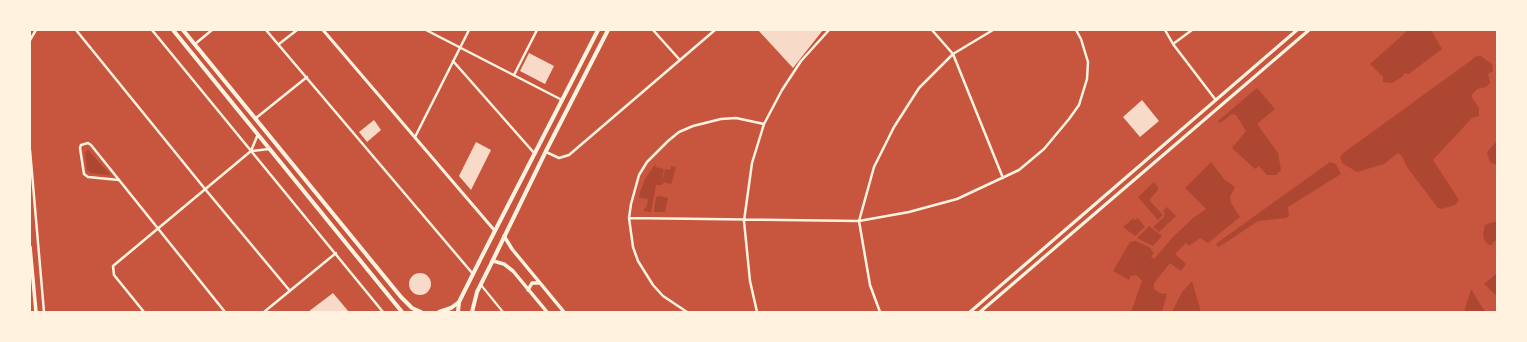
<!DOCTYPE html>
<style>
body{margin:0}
#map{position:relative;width:1527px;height:342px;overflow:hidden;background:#c8553d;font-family:Overpass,sans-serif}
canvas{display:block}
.frame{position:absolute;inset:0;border:31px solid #fff3e0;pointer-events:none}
</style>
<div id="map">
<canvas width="1527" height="342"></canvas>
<div class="frame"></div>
</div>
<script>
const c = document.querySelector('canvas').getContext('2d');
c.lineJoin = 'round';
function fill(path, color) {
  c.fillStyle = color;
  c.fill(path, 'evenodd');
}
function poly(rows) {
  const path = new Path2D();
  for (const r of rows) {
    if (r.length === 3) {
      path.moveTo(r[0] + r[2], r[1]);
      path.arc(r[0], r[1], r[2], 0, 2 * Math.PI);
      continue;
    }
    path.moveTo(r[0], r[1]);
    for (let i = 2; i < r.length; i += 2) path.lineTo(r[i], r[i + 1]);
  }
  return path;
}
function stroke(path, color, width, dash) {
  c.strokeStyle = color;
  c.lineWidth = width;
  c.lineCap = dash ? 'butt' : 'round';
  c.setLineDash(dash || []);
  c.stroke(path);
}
fill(poly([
 [1408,30,1431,30,1442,49,1409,74,1405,73,1402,77,1392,83,1383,82,1383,77,1370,64],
 [1477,56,1481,56,1492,64,1493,71,1488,74,1490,83,1486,87,1477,89,1471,96,1479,108,1479,116,1472,118,1433,160,1459,200,1455,205,1441,209,1438,208,1407,167,1402,156,1398,153,1384,164,1357,172,1342,163,1340,157,1342,154],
 [1257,88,1275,109,1257,124,1278,153,1281,170,1276,175,1267,175,1259,166,1255,169,1232,148,1246,131,1236,115,1232,114,1220,123,1218,121],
 [1497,141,1497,165,1490,162,1487,152],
 [88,150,110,174,109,175,91,173,87,170,85,152],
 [1211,162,1225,180,1235,187,1230,197,1231,203,1240,217,1208,243,1200,238,1189,246,1186,243,1175,254,1186,264,1181,271,1170,263,1154,283,1154,289,1160,293,1167,294,1162,312,1131,312,1142,281,1137,275,1131,276,1129,280,1113,271,1130,242,1136,241,1151,248,1151,250,1154,253,1151,257,1154,259,1174,236,1193,218,1206,209,1185,188],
 [1330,162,1336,164,1341,174,1288,207,1289,216,1286,218,1258,221,1219,247,1216,245,1217,243],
 [656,163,655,167,664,169,661,185,656,185,651,212,643,211,647,206,648,199,639,198,640,192,645,179],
 [671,166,676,167,671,184,664,182,661,186,665,169,670,170],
 [1154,182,1158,187,1158,190,1149,200,1163,215,1158,220,1138,197],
 [659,196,668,198,665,212,654,212,656,197],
 [1167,207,1176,216,1159,232,1153,227,1164,217,1165,214,1163,211],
 [1134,218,1135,220,1138,218,1145,227,1135,236,1123,227],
 [1497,221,1497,239,1491,245,1489,245,1484,240,1483,234,1485,225],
 [1149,226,1162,236,1153,246,1137,238],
 [1497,273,1497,296,1484,284],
 [1192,281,1201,312,1172,312,1182,292],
 [1471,289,1480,304,1486,312,1464,312]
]), '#ae4732');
fill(poly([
 [758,30,823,30,793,68],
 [529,53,554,66,545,84,520,71],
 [1142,100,1159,121,1140,137,1123,117],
 [374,120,381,130,367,142,359,132],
 [476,142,491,150,471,190,459,176],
 [420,284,11],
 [333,293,349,312,308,312]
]), '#f7dbc8');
stroke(poly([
 [481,285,503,312]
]), '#fff3e0', 2);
stroke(poly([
 [76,30,205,189,290,291],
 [152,30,383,312],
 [266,30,473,274],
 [426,30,562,100],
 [653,30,679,59],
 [932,30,953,54,1003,178],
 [1165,30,1173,44,1215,99],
 [30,40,36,30],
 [195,44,212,30],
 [279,44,297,30],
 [1173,44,1192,30],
 [453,61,535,154],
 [514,75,537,30],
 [256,118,307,77],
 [415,137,469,30],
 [30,150,44,312],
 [252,151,269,149],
 [546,152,559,158,569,155,715,30],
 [119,180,88,177,84,174,80,148,81,145,88,143,91,145,225,312],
 [629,218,859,221,909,212,957,199,1019,170,1044,149,1069,119,1079,105,1087,79,1088,62,1081,39,1076,30],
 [144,312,114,275,113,266,251,151,258,134],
 [264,312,336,253],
 [687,312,663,296,653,285,638,261,633,247,629,218,631,204,639,175,647,162,668,141,679,132,693,126,721,119,736,118,764,124],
 [757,312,750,281,744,221,752,163,764,124,782,90,801,61,829,30],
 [880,312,870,285,859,221,874,167,894,127,919,88,953,54,993,30]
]), '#fff3e0', 2.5);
stroke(poly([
 [323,30,495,231],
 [970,312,1297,30],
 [980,312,1309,30]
]), '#fff3e0', 3);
stroke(poly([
 [504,236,512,249,564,312],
 [30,247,36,312],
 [493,261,504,264,513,271,547,312],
 [528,290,532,283,539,283]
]), '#fff3e0', 3.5);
stroke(poly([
 [173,30,402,312],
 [183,30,401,297,412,308,421,312],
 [481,258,598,30],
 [491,264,546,151,608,30],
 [439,312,451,308,459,302],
 [458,312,459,302,480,260],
 [472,312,477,292,490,266]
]), '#fff3e0', 4);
</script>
